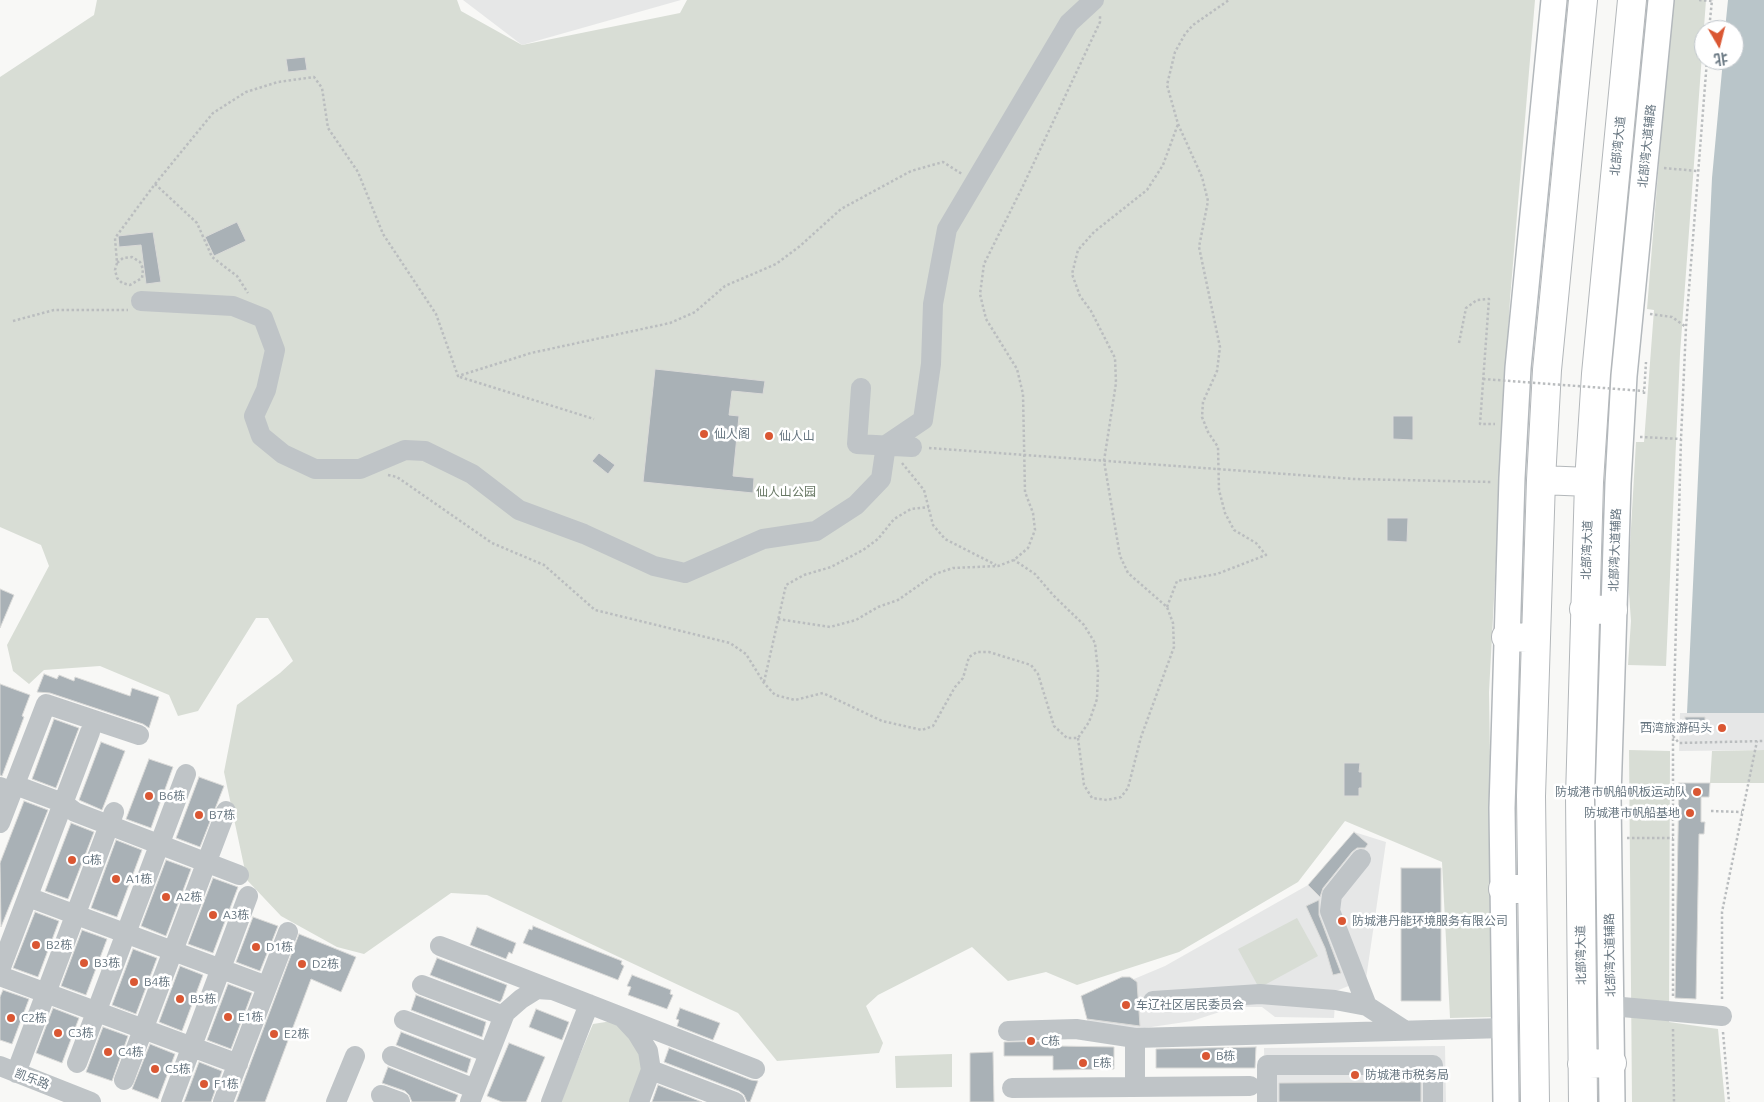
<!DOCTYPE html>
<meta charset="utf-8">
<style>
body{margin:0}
#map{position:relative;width:1764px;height:1102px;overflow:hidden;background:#f8f8f6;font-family:Ubuntu,"Noto Sans SC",sans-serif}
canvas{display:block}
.north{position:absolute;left:1694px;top:20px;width:50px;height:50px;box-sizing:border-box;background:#fff;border:1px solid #c1c7cc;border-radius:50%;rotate:172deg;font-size:14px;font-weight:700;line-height:20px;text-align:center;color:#65747f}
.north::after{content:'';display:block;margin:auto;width:18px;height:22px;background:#da5733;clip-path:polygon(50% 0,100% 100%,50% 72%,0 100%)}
</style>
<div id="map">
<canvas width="1764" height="1102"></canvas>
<div class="north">北</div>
</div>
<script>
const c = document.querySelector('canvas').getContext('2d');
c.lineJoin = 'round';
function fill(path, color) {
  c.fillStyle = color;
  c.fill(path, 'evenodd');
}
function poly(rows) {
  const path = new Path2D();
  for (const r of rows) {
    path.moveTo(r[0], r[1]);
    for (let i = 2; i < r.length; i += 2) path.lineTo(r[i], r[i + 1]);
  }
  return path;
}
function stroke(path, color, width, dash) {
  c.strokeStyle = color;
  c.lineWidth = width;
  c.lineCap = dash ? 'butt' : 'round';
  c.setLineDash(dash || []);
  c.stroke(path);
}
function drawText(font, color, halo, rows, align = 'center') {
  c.font = font + ' Ubuntu,"Noto Sans SC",sans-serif';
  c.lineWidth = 5;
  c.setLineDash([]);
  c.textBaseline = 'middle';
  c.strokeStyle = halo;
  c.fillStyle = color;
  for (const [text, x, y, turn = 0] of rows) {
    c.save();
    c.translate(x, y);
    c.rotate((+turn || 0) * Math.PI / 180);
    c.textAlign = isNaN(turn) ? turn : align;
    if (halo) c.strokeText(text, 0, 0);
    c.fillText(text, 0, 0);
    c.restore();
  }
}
fill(poly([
 [463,0,681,0,522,45],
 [1680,713,1764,713,1764,750,1679,751],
 [1354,832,1386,842,1366,979,1336,991,1334,1018,1275,1017,1262,1007,1235,1007,1192,1021,1131,1030,1088,1023,1081,996,1122,977,1134,979,1165,966,1308,885],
 [1445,1046,1446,1102,1265,1102,1264,1048]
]), '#e6e7e7');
fill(poly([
 [97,0,457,0,461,11,522,45,680,13,687,0,1535,0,1510,299,1489,692,1494,1017,1450,1018,1442,862,1345,821,1298,882,1179,952,1077,985,1046,972,1008,981,972,947,878,995,866,1006,883,1043,879,1053,777,1061,738,1013,487,895,451,893,364,954,337,947,281,916,247,880,224,772,237,705,280,673,293,661,268,618,256,618,198,711,178,716,169,695,100,666,44,670,29,684,13,671,7,645,49,566,41,545,0,527,0,77,94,15],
 [1672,0,1706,0,1680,354,1666,666,1628,665,1631,621,1628,580,1636,442,1644,442,1654,310,1647,309],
 [1629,750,1670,751,1669,1022,1718,1029,1725,1102,1632,1102],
 [1764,750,1764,783,1710,783,1712,751],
 [1297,918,1318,956,1259,988,1238,949],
 [612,1021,631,1037,641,1051,644,1072,632,1102,560,1102,593,1024],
 [952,1054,952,1087,896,1088,895,1056]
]), '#d8ddd5');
fill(poly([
 [1728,0,1764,0,1764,713,1687,713,1712,178,1723,60,1734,60,1734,30,1725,30]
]), '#b9c5c9');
const building = poly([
 [305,57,307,70,288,72,286,59,305,57],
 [237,222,246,241,214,256,205,237,237,222],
 [153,232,161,282,146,284,141,245,119,247,118,236,153,232],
 [655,369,765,381,763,394,732,391,729,415,739,416,733,476,754,478,753,493,643,482,655,369],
 [1393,416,1413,416,1413,440,1393,439,1393,416],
 [599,453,615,465,608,474,592,461,599,453],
 [1387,518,1408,518,1407,542,1387,541,1387,518],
 [0,589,14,595,0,628,0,589],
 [44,674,57,679,59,675,74,681,75,677,130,696,132,688,159,697,149,728,143,724,50,693,37,692,44,674],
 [0,684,30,695,22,716,24,717,2,776,0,775,0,684],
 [1685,717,1705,717,1705,730,1685,731,1685,717],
 [54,719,79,728,56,788,32,779,54,719],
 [101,742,125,751,102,810,79,800,101,742],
 [149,759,173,767,151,828,126,819,149,759],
 [1344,763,1360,763,1359,772,1362,772,1362,788,1359,788,1359,796,1344,796,1344,763],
 [199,777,224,786,200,847,176,838,199,777],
 [1679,783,1710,783,1709,797,1701,797,1701,822,1705,822,1704,834,1699,834,1696,999,1675,998,1679,783],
 [24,801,48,810,1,927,0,863,24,801],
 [71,823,94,832,68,899,45,891,71,823],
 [1354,832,1368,844,1365,848,1357,848,1352,852,1323,888,1320,897,1308,885,1354,832],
 [116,840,142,850,117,917,91,908,116,840],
 [166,860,191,869,166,936,141,926,166,860],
 [1401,868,1441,868,1441,1001,1401,1001,1401,868],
 [213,878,238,887,213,953,188,944,213,878],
 [1319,900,1319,915,1341,973,1333,975,1325,948,1306,906,1319,900],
 [35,912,59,921,38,977,13,968,35,912],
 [253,917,278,926,260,971,236,962,253,917],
 [533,926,622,961,621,964,624,966,618,980,523,943,529,929,532,930,533,926],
 [477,927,516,943,512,954,509,952,506,959,470,945,477,927],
 [82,930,107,939,86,995,61,986,82,930],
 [299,934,356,957,341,992,311,979,265,1102,236,1102,299,934],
 [133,949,157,958,136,1014,112,1005,133,949],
 [437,958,507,985,502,999,500,1002,430,975,437,958],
 [180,966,203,975,182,1031,159,1022,180,966],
 [632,975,671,990,670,994,673,995,667,1009,628,995,631,987,627,986,632,975],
 [1122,977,1130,977,1137,982,1140,1026,1087,1019,1081,996,1122,977],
 [228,984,252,993,231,1049,207,1040,228,984],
 [3,990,29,999,12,1044,0,1040,0,997,3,990],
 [416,995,486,1022,482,1037,411,1010,416,995],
 [53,1008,79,1018,62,1063,36,1053,53,1008],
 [680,1008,720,1023,713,1040,677,1026,679,1020,676,1019,680,1008],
 [536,1009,569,1022,562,1040,529,1027,536,1009],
 [103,1027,128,1036,112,1081,86,1072,103,1027],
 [401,1032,471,1059,467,1073,396,1045,401,1032],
 [1057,1041,1057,1046,1114,1047,1114,1069,1053,1070,1053,1056,1004,1056,1004,1042,1057,1041],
 [509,1043,545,1057,526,1102,502,1102,487,1096,509,1043],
 [150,1044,175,1054,158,1099,132,1089,150,1044],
 [1256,1047,1255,1068,1156,1068,1156,1049,1256,1047],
 [669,1048,751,1080,758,1081,750,1102,747,1102,744,1095,739,1091,664,1062,669,1048],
 [993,1052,994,1102,970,1102,970,1053,993,1052],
 [199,1062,222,1071,211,1102,184,1102,199,1062],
 [388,1067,458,1095,455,1102,412,1102,409,1095,405,1091,382,1083,388,1067],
 [1421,1082,1421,1102,1279,1102,1279,1083,1421,1082],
 [658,1085,702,1102,652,1102,658,1085]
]);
fill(building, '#a9b1b6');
stroke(building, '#dadad8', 1);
const major = poly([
 [1506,1102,1502,808,1512,478,1518,368,1554,0],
 [1612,1102,1608,797,1618,483,1624,376,1661,0]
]);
const highway = poly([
 [1541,480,1589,482],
 [1584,609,1613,610],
 [1506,637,1534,638],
 [1503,889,1532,889],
 [1582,1064,1612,1063],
 [1535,1102,1531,796,1541,480,1547,370,1583,0],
 [1583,1102,1580,797,1589,482,1596,374,1632,0]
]);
stroke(major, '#b3b8bc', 28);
stroke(highway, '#b3b7ba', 30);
stroke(poly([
 [1699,0,1712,1],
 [1709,30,1712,0],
 [1664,168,1697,171],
 [155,184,197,223,212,257,237,276,248,293],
 [117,263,115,270,117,278,122,283,130,285,142,278,143,269,140,262,132,257,123,258,117,263,115,238,155,184,213,113,246,92,278,82,314,77,322,88,328,128,358,172,383,234,436,314,458,376,531,353,670,323,695,312,725,286,776,264,800,246,841,209,911,171,943,162,962,174],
 [1650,314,1672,317,1686,327],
 [13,321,54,310,128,310],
 [1459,343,1466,308,1477,300,1489,299,1480,424,1495,424],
 [460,377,594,419],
 [1644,394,1646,362],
 [1640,437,1681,439],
 [929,448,1354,479,1492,482],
 [902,463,924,490,933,525,945,539,996,565],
 [388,475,397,477,492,543,544,565,595,610,730,643,746,654,764,683,775,695,795,700,823,693,882,721,922,730,933,726,955,687,963,678,969,657,977,652,989,652,1031,665,1038,674,1054,726,1067,738,1078,738,1089,722,1097,699,1098,671,1095,643,1084,625,1053,595,1035,574,1014,560],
 [1167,607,1177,581,1217,574,1266,555,1256,543,1234,530,1225,513,1219,490,1218,447,1208,432,1202,417,1203,402,1217,371,1220,347,1199,247,1208,201,1202,177,1178,124,1167,85,1175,52,1185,34,1193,25,1229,0],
 [778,619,830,627,856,620,878,607,898,600,935,574,953,568,998,566,1014,560,1028,548,1035,530,1033,513,1025,492,1023,394,1017,369,986,319,980,294,984,264,1022,188,1100,22,1100,16],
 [764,682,786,585,804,575,831,567,863,550,878,539,894,519,911,509,929,507],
 [1673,736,1679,743,1764,741],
 [1078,738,1084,785,1092,798,1107,800,1121,797,1128,788,1141,737,1174,647,1173,623,1167,607,1128,573,1120,556,1104,461,1116,383,1115,358,1091,311,1080,296,1072,274,1078,250,1094,232,1147,190,1163,165,1178,124],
 [1711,811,1742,812],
 [1627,838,1673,838],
 [1673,996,1673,736,1681,439,1686,327,1707,60],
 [1722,999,1722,912,1757,741],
 [1673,1029,1674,1102],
 [1723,1032,1729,1102]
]), '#babdbf', 2.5, [2.5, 2.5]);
stroke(poly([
 [141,301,233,306,263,318,275,350,266,390,254,416,261,436,283,454,315,469,360,469,405,450,425,451,472,474,519,510,584,534,654,566,685,573,763,539,816,531,856,505,881,479,886,445,923,420,931,364,933,304,947,229,1069,23,1094,0],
 [861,388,857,444,912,447],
 [15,785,63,803,75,812,239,875],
 [0,787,12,792,0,823],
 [12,792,46,704,139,735],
 [1361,859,1332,895,1330,911,1367,1006],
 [28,897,267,986],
 [440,946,755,1069],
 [0,970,90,732],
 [0,976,238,1064],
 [422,985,504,1016],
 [1153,1001,1260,994,1335,1000,1367,1006,1404,1030],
 [1611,1006,1722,1016],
 [623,1018,637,1033,648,1051,651,1070,639,1102],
 [404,1020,489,1053],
 [1008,1031,1076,1029,1135,1038,1505,1028],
 [1135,1038,1135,1087],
 [392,1056,475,1089],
 [77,1063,186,774],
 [0,1066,91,1102],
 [651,1070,735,1102],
 [16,1073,114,812],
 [124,1080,226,811],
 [1012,1088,1250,1086],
 [381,1095,400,1102],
 [171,1102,248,896],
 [223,1102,288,932],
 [336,1102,355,1056],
 [470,1102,505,1013,521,999,537,989,552,990],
 [551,1102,589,1004],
 [1267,1102,1267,1065,1433,1065,1433,1102]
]), '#bfc4c7', 20);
stroke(major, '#fff', 25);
stroke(highway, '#fff', 28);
stroke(poly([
 [1483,379,1644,391]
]), '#babdbf', 2.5, [2.5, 2.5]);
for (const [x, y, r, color] of [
 [704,434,5,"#da5733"],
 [769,436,5,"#da5733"],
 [1722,728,5,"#da5733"],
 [1697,792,5,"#da5733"],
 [149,796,5,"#da5733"],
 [1690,813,5,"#da5733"],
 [199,815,5,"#da5733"],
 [72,860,5,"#da5733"],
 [116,879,5,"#da5733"],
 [166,897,5,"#da5733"],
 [213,915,5,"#da5733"],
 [1342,921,5,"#da5733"],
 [36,945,5,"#da5733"],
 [256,947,5,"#da5733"],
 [84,963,5,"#da5733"],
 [302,964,5,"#da5733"],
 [134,982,5,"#da5733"],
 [180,999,5,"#da5733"],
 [1126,1005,5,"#da5733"],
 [228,1017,5,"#da5733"],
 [11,1018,5,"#da5733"],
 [58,1033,5,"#da5733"],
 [274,1034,5,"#da5733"],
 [1031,1041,5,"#da5733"],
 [108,1052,5,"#da5733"],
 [1206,1056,5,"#da5733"],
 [1083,1063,5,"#da5733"],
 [155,1069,5,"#da5733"],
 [1355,1075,5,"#da5733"],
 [204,1084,5,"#da5733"]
]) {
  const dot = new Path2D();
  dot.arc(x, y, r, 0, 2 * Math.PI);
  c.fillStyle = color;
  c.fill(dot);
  stroke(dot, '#fff', 2);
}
drawText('12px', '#65747f', '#fff', [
 ["北部湾大道",1618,146,-84],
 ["北部湾大道辅路",1647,146,-84],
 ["北部湾大道",1587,550,-88],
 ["北部湾大道辅路",1615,550,-88],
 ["北部湾大道",1581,955,-91],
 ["北部湾大道辅路",1610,955,-91],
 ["凯乐路",32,1079,21]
]);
drawText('12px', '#65747f', '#fff', [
 ["仙人阁",714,434],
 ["仙人山",779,436],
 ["西湾旅游码头",1712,728,"right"],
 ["防城港市帆船帆板运动队",1687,792,"right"],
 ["B6栋",159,796],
 ["防城港市帆船基地",1680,813,"right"],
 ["B7栋",209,815],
 ["G栋",82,860],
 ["A1栋",126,879],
 ["A2栋",176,897],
 ["A3栋",223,915],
 ["防城港丹能环境服务有限公司",1352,921],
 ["B2栋",46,945],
 ["D1栋",266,947],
 ["B3栋",94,963],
 ["D2栋",312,964],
 ["B4栋",144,982],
 ["B5栋",190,999],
 ["车辽社区居民委员会",1136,1005],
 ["E1栋",238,1017],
 ["C2栋",21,1018],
 ["C3栋",68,1033],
 ["E2栋",284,1034],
 ["C栋",1041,1041],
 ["C4栋",118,1052],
 ["B栋",1216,1056],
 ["E栋",1093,1063],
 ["C5栋",165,1069],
 ["防城港市税务局",1365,1075],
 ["F1栋",214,1084]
], 'left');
drawText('12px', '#677763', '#fff', [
 ["仙人山公园",786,492]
]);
</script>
